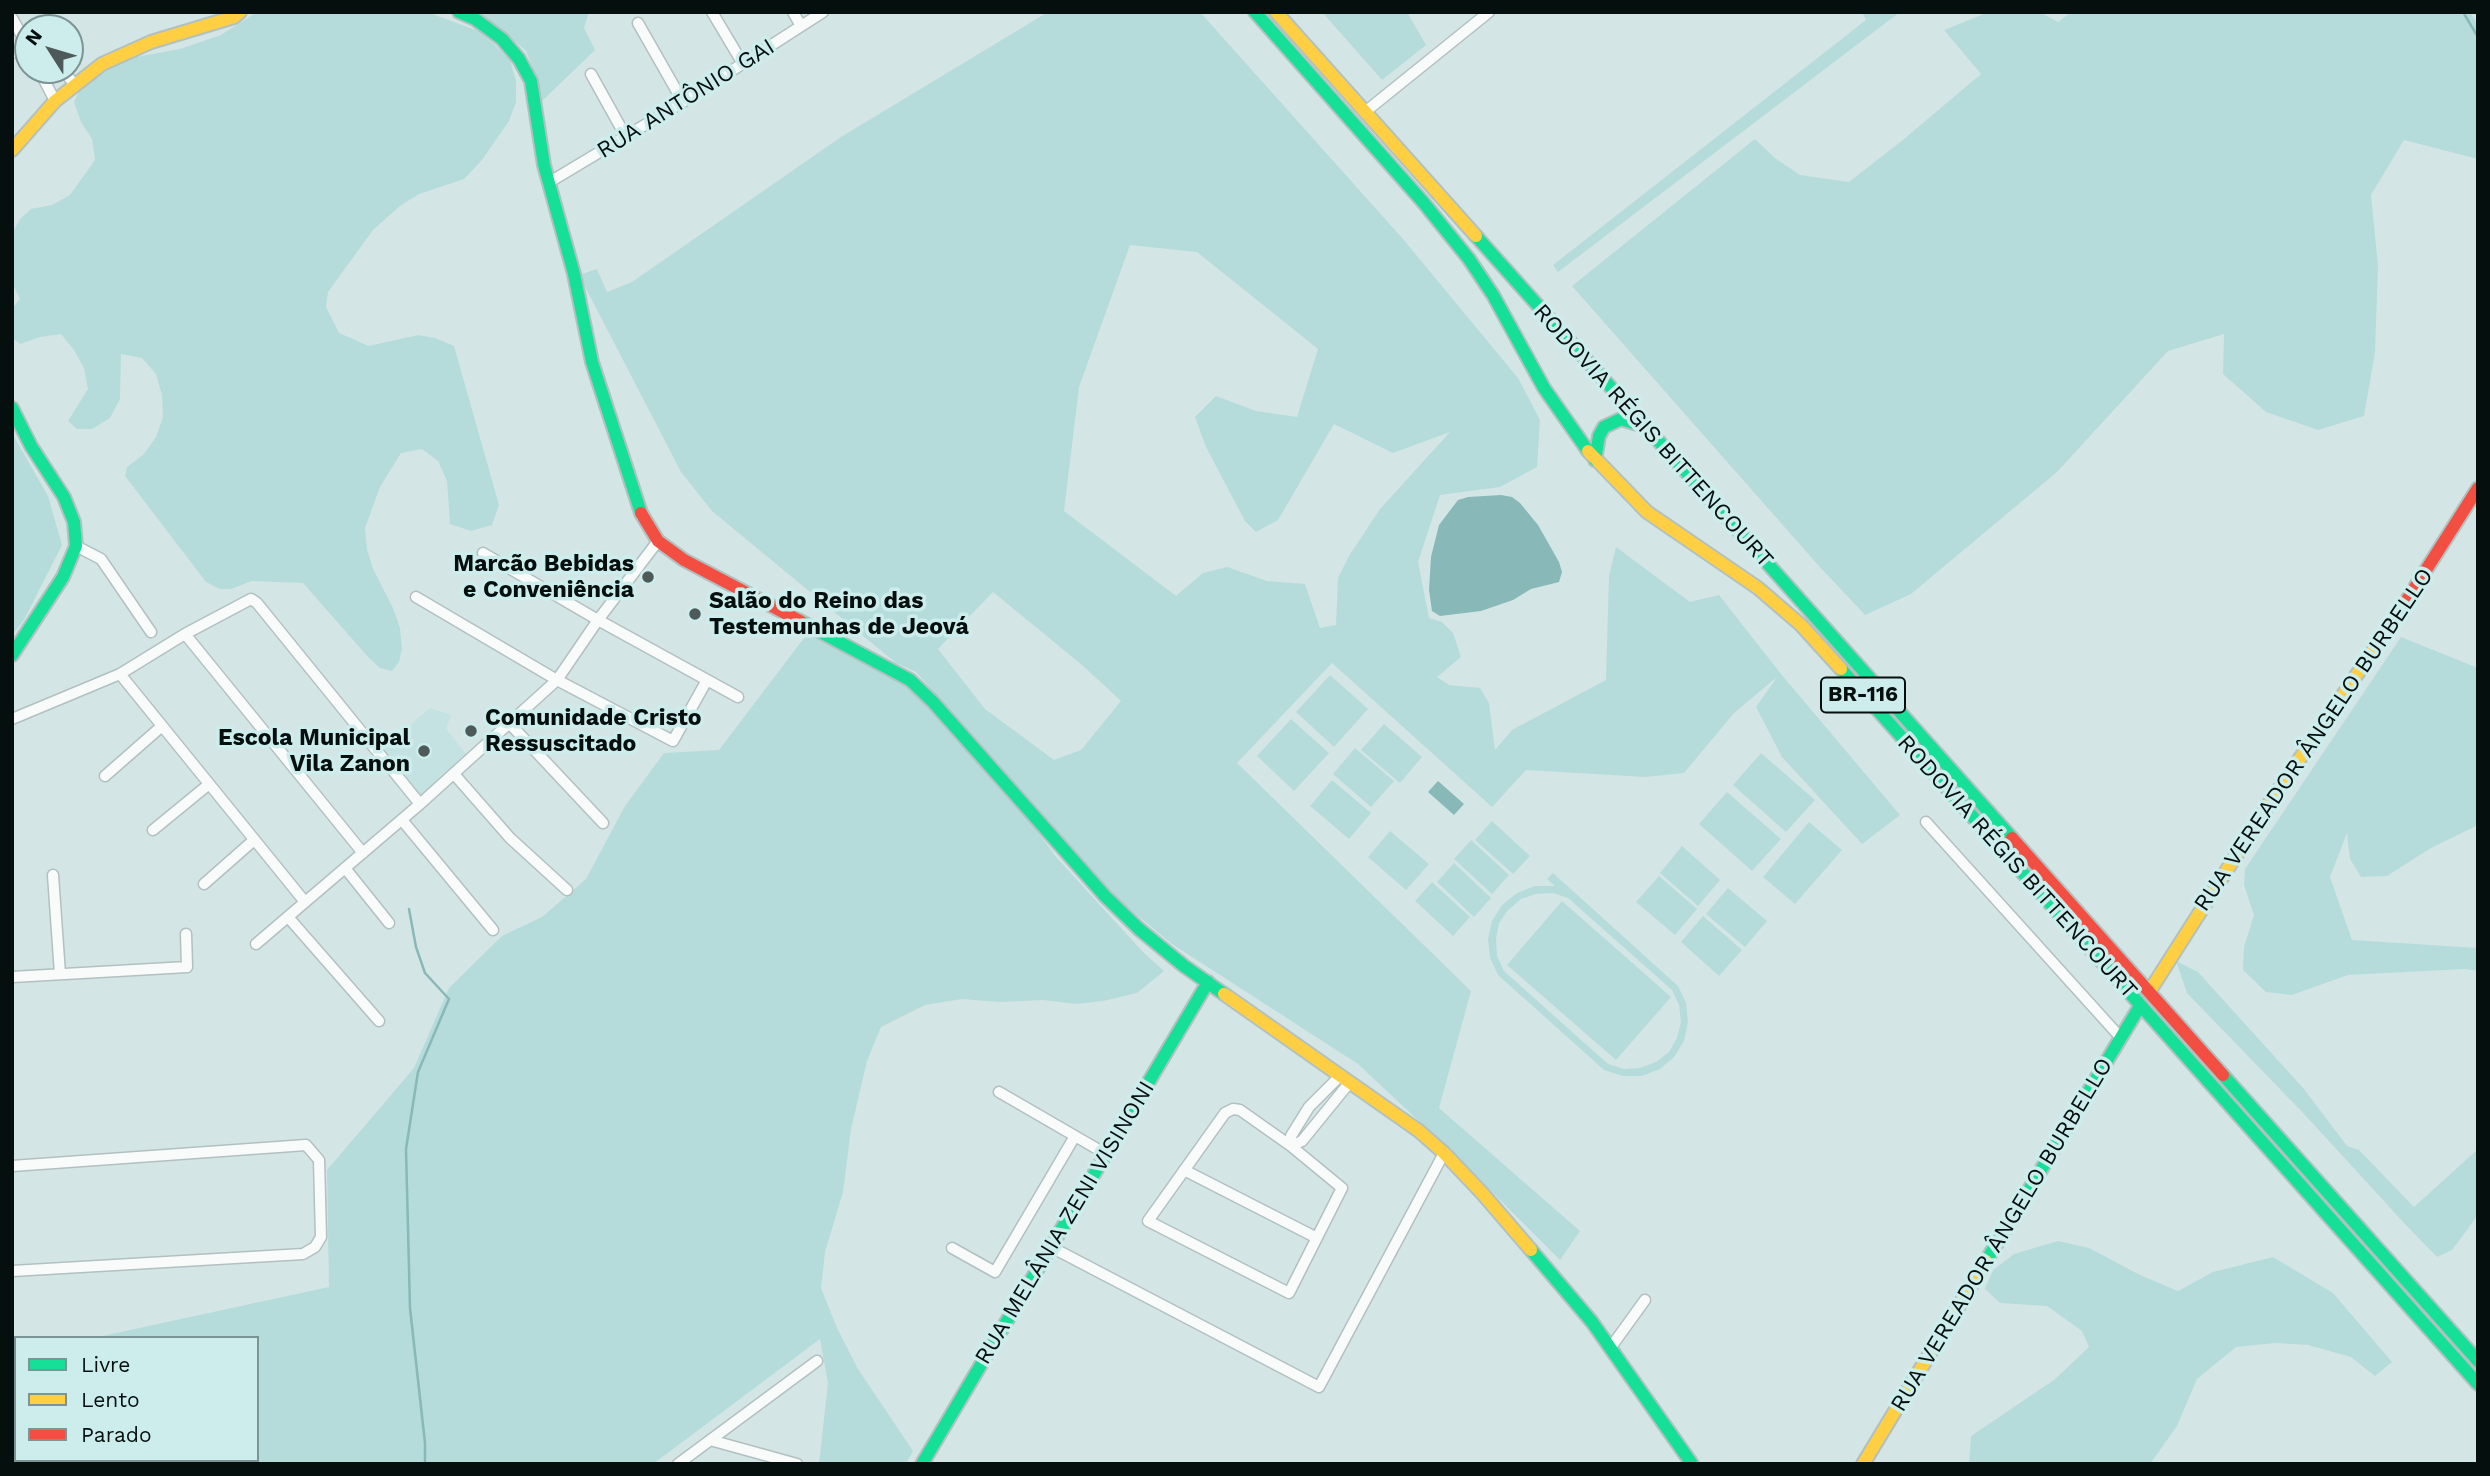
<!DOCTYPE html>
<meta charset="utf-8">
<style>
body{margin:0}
#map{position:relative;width:2490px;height:1476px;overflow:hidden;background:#d4e5e5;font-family:"Work Sans",sans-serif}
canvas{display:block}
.frame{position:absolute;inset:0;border:14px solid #040f0e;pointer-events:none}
.legend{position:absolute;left:14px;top:1336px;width:245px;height:126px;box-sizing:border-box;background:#ccedec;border:2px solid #7c9493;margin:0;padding:9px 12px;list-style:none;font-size:21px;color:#040f0e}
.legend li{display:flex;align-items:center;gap:14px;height:35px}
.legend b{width:35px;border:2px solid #7c9493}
.north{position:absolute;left:14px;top:14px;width:70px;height:70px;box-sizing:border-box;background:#ccedec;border:2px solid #7c9493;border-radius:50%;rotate:307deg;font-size:19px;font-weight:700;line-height:28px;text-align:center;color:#040f0e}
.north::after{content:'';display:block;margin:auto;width:24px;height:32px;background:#4d5a59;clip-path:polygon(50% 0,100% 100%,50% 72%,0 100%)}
</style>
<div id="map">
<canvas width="2490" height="1476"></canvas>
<div class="frame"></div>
<ul class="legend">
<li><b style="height:9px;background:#16e098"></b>Livre</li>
<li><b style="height:9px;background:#ffcf43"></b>Lento</li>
<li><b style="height:9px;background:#f24e42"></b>Parado</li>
</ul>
<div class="north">N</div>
</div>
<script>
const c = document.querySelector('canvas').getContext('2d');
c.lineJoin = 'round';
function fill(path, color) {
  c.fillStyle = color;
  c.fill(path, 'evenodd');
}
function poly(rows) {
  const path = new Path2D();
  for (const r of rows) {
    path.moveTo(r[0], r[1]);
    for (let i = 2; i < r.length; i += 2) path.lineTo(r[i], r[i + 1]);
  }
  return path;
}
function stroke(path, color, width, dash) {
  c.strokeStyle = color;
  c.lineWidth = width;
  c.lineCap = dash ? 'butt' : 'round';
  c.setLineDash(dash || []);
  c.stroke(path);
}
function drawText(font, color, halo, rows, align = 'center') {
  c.font = font + ' "Work Sans",sans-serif';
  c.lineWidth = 7;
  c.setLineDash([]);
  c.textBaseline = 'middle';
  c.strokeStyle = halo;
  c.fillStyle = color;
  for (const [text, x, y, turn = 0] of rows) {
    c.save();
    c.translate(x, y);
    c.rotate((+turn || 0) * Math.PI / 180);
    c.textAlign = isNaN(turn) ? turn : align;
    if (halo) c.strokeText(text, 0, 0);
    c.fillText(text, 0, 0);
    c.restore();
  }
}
fill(poly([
 [430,708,451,715,446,729,466,754,423,794,419,794,382,749]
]), '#c3e2e1');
fill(poly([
 [257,12,427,12,478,31,495,45,510,60,516,81,516,102,509,121,482,160,464,179,419,194,400,206,373,230,328,292,326,307,339,333,369,346,418,335,435,338,454,346,499,505,492,525,471,531,450,524,447,481,438,461,422,449,401,453,380,487,365,528,367,549,373,569,393,608,400,628,402,648,399,662,392,671,380,668,368,657,303,583,252,581,231,589,220,589,206,582,125,476,127,467,144,454,156,437,163,417,162,395,156,374,142,358,121,354,120,399,110,418,92,429,77,429,68,421,88,389,84,368,74,350,61,334,40,337,20,344,12,338,12,309,20,299,12,282,12,234,20,219,31,209,52,205,70,195,95,160,92,139,81,122,74,102,80,90,97,76,116,65,136,57,180,49,221,35],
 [476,12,589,12,584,28,595,50,540,103,536,76,526,51,499,28],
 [1048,12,1200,12,1403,239,1518,378,1540,420,1537,467,1500,487,1440,495,1418,562,1429,618,1442,622,1453,633,1461,657,1437,677,1449,685,1480,688,1489,703,1495,750,1512,730,1606,680,1609,576,1616,547,1690,602,1719,595,1781,674,1900,815,1862,844,1782,757,1756,707,1777,677,1734,713,1684,773,1645,777,1526,770,1492,807,1332,663,1237,763,1471,991,1439,1108,1580,1231,1560,1260,1454,1154,1358,1064,1172,944,1121,902,1040,814,916,672,896,663,712,511,681,472,579,275,597,269,607,292,632,282,841,137],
 [1130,245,1197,252,1318,349,1297,417,1256,411,1216,396,1195,417,1206,447,1245,521,1256,532,1278,520,1334,424,1393,453,1450,432,1380,509,1349,556,1338,578,1336,625,1320,628,1305,584,1267,581,1227,567,1203,573,1176,596,1064,511,1079,387],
 [993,592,1082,665,1121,701,1081,750,1054,760,985,709,938,649],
 [1322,12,1407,12,1426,45,1382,80],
 [1862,12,1900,12,1558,272,1553,265,1866,20],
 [1989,12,2040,12,2058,22,2071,12,2470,12,2478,25,2478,159,2404,140,2371,195,2378,266,2375,352,2364,416,2318,430,2266,412,2223,374,2224,334,2168,351,2057,472,1911,594,1865,615,1818,565,1572,286,1755,139,1775,158,1800,175,1849,182,1904,139,1981,74,1944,30],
 [12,433,48,496,62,545,24,620,12,635],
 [807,634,910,686,1011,796,1057,858,1143,952,1164,971,1137,993,1103,1001,1076,1004,1043,1000,999,1002,962,999,925,1005,881,1027,867,1061,851,1129,843,1192,825,1252,821,1288,837,1328,858,1369,913,1451,906,1464,819,1464,828,1383,820,1339,653,1464,32,1464,31,1460,257,1460,257,1338,93,1338,329,1287,327,1170,414,1068,449,988,502,936,542,917,586,879,625,806,664,753,719,750],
 [2401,637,2478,668,2478,825,2431,848,2387,876,2361,877,2350,859,2347,833,2330,877,2352,940,2478,948,2478,971,2465,969,2348,975,2292,995,2266,992,2243,970,2244,947,2254,915,2244,885,2245,869],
 [1330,675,1368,709,1334,747,1296,712],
 [1291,719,1329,753,1294,791,1257,756],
 [1384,724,1422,757,1400,783,1361,750],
 [1355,748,1394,781,1371,807,1333,774],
 [1761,753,1815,800,1786,832,1733,785],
 [1332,780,1371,813,1349,839,1310,806],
 [1727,792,1781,839,1752,871,1699,824],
 [1492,821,1530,856,1513,874,1475,840],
 [1809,822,1842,850,1795,904,1763,877],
 [1390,831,1429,864,1406,890,1368,857],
 [1471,840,1509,875,1492,894,1454,859],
 [1682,846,1720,880,1698,906,1660,873],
 [1454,863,1491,898,1474,917,1437,882],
 [1553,873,1678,986,1686,1003,1688,1022,1684,1041,1674,1057,1660,1069,1642,1076,1623,1076,1604,1070,1498,975,1490,958,1488,939,1492,921,1502,905,1517,893,1535,886,1555,886,1547,879],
 [1553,893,1568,898,1672,990,1679,1005,1681,1022,1677,1038,1669,1052,1656,1062,1640,1068,1624,1069,1608,1064,1504,971,1497,956,1496,939,1499,923,1508,910,1521,899,1536,894],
 [1659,876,1697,909,1675,935,1636,902],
 [1432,882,1470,917,1453,936,1415,901],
 [1728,888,1767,921,1745,947,1706,914],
 [1562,901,1671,997,1616,1060,1507,965],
 [1703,916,1742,950,1719,976,1681,942],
 [2176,961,2198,972,2304,1089,2347,1146,2359,1150,2414,1207,2478,1149,2478,1215,2452,1250,2437,1257,2405,1224,2305,1115,2187,993],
 [2058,1241,2089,1248,2140,1275,2178,1291,2213,1272,2273,1257,2333,1293,2392,1362,2375,1376,2351,1357,2308,1345,2275,1343,2236,1347,2197,1379,2177,1426,2150,1464,1969,1464,1971,1436,2054,1380,2089,1347,2082,1331,2047,1306,2000,1303,1985,1289,1993,1270,2014,1254]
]), '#b5dcdb');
fill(poly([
 [1501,495,1512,497,1520,503,1538,525,1559,562,1562,572,1559,582,1531,589,1513,600,1481,611,1440,616,1432,611,1429,590,1431,557,1439,525,1458,500,1468,497],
 [1438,781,1464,804,1454,815,1428,792]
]), '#88b8b7');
stroke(poly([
 [2463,12,2478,37],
 [409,909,416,947,425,973,449,999,418,1072,406,1149,410,1308,425,1443,425,1464]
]), '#88b8b7', 2.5);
const street = poly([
 [712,12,743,64],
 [793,12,801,26],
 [12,18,28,47],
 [638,23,683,102],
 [12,53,27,45],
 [39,70,55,101],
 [63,70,74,84],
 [591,74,626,137],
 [1365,112,1489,12],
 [548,183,683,102,823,12],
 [76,546,101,559,151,632],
 [483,553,598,620,738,697],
 [416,597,557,680,673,741,707,680],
 [185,634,363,853],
 [120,674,305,902],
 [12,719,120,674,185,634,251,599,257,603,420,804],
 [510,724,603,823],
 [454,774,510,838,567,890],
 [105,776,162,726],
 [402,820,493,930],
 [1926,822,2121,1038],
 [153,830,208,785],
 [345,868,389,923],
 [53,875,60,974],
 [204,884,254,840],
 [288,917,379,1021],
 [256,944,420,804,557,680,598,620,658,541],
 [12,977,187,967,186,934],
 [1341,1075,1309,1107,1291,1136,1291,1146,1302,1141,1350,1082],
 [999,1092,1106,1154],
 [1233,1109,1240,1110,1291,1146,1342,1188,1289,1293,1148,1221,1225,1113,1233,1109],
 [12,1166,306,1145,319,1160,321,1237,315,1247,303,1254,12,1271],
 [1184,1170,1317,1238],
 [1051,1247,1319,1387,1444,1153],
 [952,1248,995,1272,1075,1136],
 [1611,1347,1645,1300],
 [710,1440,797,1464],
 [678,1464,817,1361]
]);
const fast = poly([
 [459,12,475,19,502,39,519,59,531,81,544,165,574,274,592,362,641,513],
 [1255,12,1423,202,1469,259,1493,295,1544,388,1588,451],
 [1476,236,2012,838],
 [12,408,31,446,64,497,74,522,76,546,63,577,12,655],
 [1595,460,1599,436,1604,427,1621,419,1644,426],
 [800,621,910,680,933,702,1105,896,1139,929,1184,966,1224,994],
 [1841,669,2478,1384],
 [2223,1075,2478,1361],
 [1531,1250,1592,1322,1692,1464],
 [1986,1261,2140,1006],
 [922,1464,1208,982]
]);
const slow = poly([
 [1276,12,1476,236],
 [12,150,55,101,102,64,151,42,234,17,240,12],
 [1588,451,1647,512,1758,588,1801,625,1841,669],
 [2149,992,2269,804,2400,611],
 [1224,994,1419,1131,1444,1153,1482,1193,1531,1250],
 [1863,1464,1986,1261]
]);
const jam = poly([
 [641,513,658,541,684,560,800,621],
 [2400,611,2478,488],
 [2012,838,2223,1075]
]);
stroke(street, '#b2c0c0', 13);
stroke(fast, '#b2c0c0', 16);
stroke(slow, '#b2c0c0', 16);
stroke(jam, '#b2c0c0', 16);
stroke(street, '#f9fbfb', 10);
stroke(fast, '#16e098', 12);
stroke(slow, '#ffcf43', 12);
stroke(jam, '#f24e42', 12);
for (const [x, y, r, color] of [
 [648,577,7,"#4d5a59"],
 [695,614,7,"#4d5a59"],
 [471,731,7,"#4d5a59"],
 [424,751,7,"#4d5a59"]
]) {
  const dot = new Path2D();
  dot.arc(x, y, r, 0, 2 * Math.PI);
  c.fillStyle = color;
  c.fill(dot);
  stroke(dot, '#ccedec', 2.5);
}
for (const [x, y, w] of [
 [1863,695,84]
]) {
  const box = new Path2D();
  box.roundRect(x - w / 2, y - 17.5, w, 35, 5);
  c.fillStyle = '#ccedec';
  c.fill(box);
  stroke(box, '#040f0e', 2);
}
drawText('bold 21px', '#040f0e', null, [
 ["BR-116",1863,695]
]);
drawText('23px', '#040f0e', '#ccedec', [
 ["RUA ANTÔNIO GAI",686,99,-32],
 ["RODOVIA RÉGIS BITTENCOURT",1653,436,48],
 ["RUA VEREADOR ÂNGELO BURBELLO",2314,740,-56],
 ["RODOVIA RÉGIS BITTENCOURT",2017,867,48],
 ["RUA MELÂNIA ZENI VISINONI",1065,1223,-59],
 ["RUA VEREADOR ÂNGELO BURBELLO",2002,1235,-59]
]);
drawText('bold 23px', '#040f0e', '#ccedec', [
 ["Marcão Bebidas",634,564],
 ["e Conveniência",634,590],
 ["Salão do Reino das",709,601,"left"],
 ["Testemunhas de Jeová",709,627,"left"],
 ["Comunidade Cristo",485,718,"left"],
 ["Ressuscitado",485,744,"left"],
 ["Escola Municipal",410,738],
 ["Vila Zanon",410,764]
], 'right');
</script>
